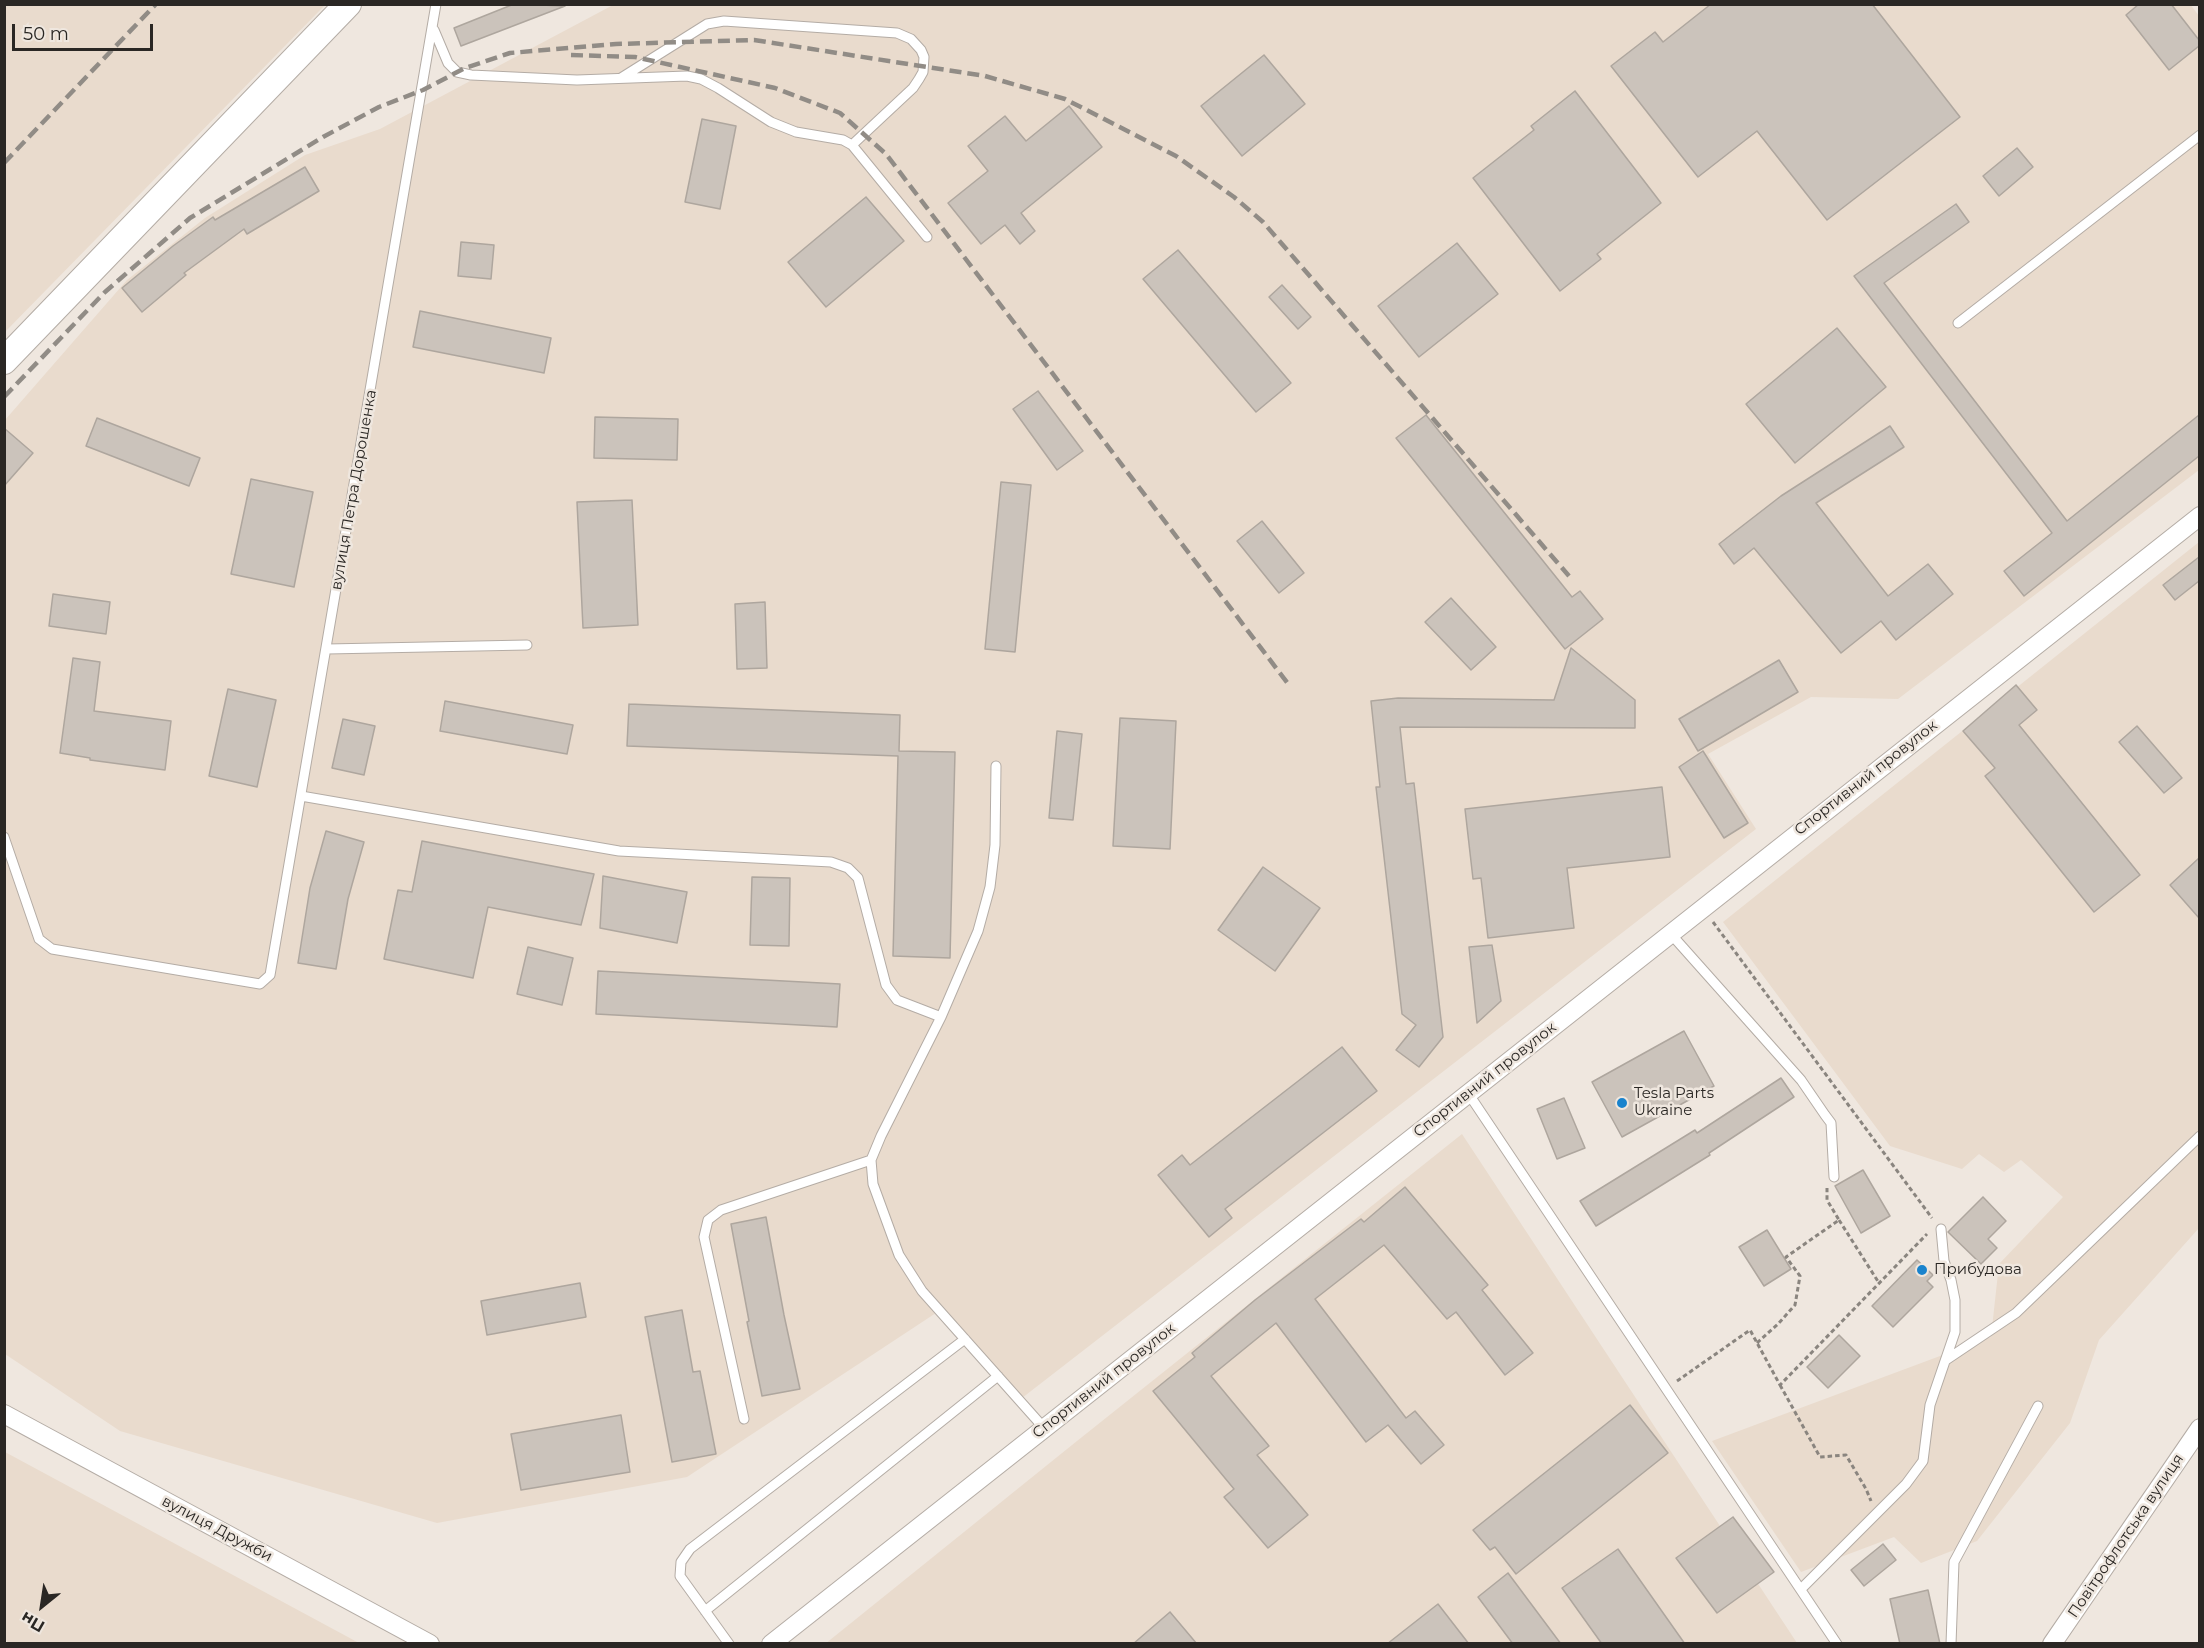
<!DOCTYPE html>
<meta charset="utf-8">
<style>
body{margin:0}
#map{position:relative;width:2204px;height:1648px;overflow:hidden;background:#efe7df;font-family:Montserrat,sans-serif}
canvas{display:block}
.frame{position:absolute;inset:0;border:6px solid #2a2724;pointer-events:none}
.north{position:absolute;left:12px;top:1576px;width:60px;height:60px;-webkit-text-stroke:4px #efe7df;paint-order:stroke;rotate:210deg;font-size:16px;font-weight:700;line-height:24px;text-align:center;color:#2a2724}
.north::after{content:'';display:block;margin:auto;width:21px;height:27px;background:#2a2724;clip-path:polygon(50% 0,100% 100%,50% 72%,0 100%)}
.scale{position:absolute;left:12px;top:24px;width:141px;height:27px;box-sizing:border-box;border:3px solid #2a2724;border-top:0;padding-left:8px;font-size:18px;line-height:21px;white-space:nowrap;color:#2a2724;-webkit-text-stroke:4px #efe7df;paint-order:stroke}
</style>
<div id="map">
<canvas width="2204" height="1648"></canvas>
<div class="frame"></div>
<div class="north">Пн</div>
<div class="scale">50 m</div>
</div>
<script>
const c = document.querySelector('canvas').getContext('2d');
c.lineJoin = 'round';
function fill(path, color) {
  c.fillStyle = color;
  c.fill(path, 'evenodd');
}
function poly(rows) {
  const path = new Path2D();
  for (const r of rows) {
    path.moveTo(r[0], r[1]);
    for (let i = 2; i < r.length; i += 2) path.lineTo(r[i], r[i + 1]);
  }
  return path;
}
function stroke(path, color, width, dash) {
  c.strokeStyle = color;
  c.lineWidth = width;
  c.lineCap = dash ? 'butt' : 'round';
  c.setLineDash(dash || []);
  c.stroke(path);
}
function drawText(font, color, halo, rows, align = 'center') {
  c.font = font + ' Montserrat,sans-serif';
  c.lineWidth = 5;
  c.setLineDash([]);
  c.textBaseline = 'middle';
  c.strokeStyle = halo;
  c.fillStyle = color;
  for (const [text, x, y, turn = 0] of rows) {
    c.save();
    c.translate(x, y);
    c.rotate((+turn || 0) * Math.PI / 180);
    c.textAlign = isNaN(turn) ? turn : align;
    if (halo) c.strokeText(text, 0, 0);
    c.fillText(text, 0, 0);
    c.restore();
  }
}
fill(poly([
 [5,4,325,5,5,332,4,5],
 [2190,4,2199,16,2199,470,1898,699,1811,697,1708,754,1756,829,1022,1398,942,1309,687,1477,437,1523,120,1431,5,1354,5,420,127,280,205,218,305,155,380,129,613,5],
 [2199,542,2199,1228,2099,1340,2070,1423,1977,1541,1921,1563,1894,1537,1801,1572,1712,1441,1991,1337,1999,1264,2063,1197,2021,1160,2004,1172,1979,1154,1962,1169,1890,1146,1723,922],
 [1462,1134,1797,1643,825,1644,1077,1441],
 [5,1452,359,1643,8,1643,4,1637]
]), '#e9dbcd');
const building = poly([
 [514,4,565,6,461,46,454,28,514,4],
 [1711,4,1872,4,1960,117,1827,220,1757,131,1698,177,1611,66,1655,32,1663,42,1711,4],
 [2139,4,2171,4,2199,40,2199,46,2169,70,2126,15,2139,4],
 [1264,55,1305,104,1242,156,1201,106,1264,55],
 [1575,91,1661,203,1597,254,1601,259,1560,291,1473,178,1534,130,1531,126,1575,91],
 [1069,106,1102,147,1021,213,1035,231,1020,244,1005,225,981,244,948,203,988,171,968,146,1005,116,1026,141,1069,106],
 [702,119,736,126,720,209,685,202,702,119],
 [2017,148,2033,167,1999,196,1983,176,2017,148],
 [305,167,319,191,247,234,244,229,184,273,186,275,142,312,122,288,173,246,213,217,215,220,305,167],
 [866,197,904,241,826,307,788,262,866,197],
 [1956,204,1969,222,1884,283,2067,521,2199,415,2199,456,2024,596,2004,571,2052,533,1854,276,1956,204],
 [461,242,494,245,491,279,458,276,461,242],
 [1457,243,1498,294,1419,357,1378,306,1457,243],
 [1178,250,1291,383,1256,412,1143,279,1178,250],
 [1282,285,1311,317,1298,329,1269,297,1282,285],
 [420,311,551,338,544,373,413,347,420,311],
 [1837,328,1886,387,1795,463,1746,404,1837,328],
 [1038,391,1083,451,1057,470,1013,409,1038,391],
 [1426,415,1572,597,1580,591,1603,619,1565,649,1396,438,1426,415],
 [595,417,678,419,677,460,594,458,595,417],
 [97,418,200,458,189,486,86,446,97,418],
 [1890,426,1904,447,1816,503,1888,596,1928,564,1953,594,1896,640,1881,621,1841,653,1754,548,1734,564,1719,544,1781,496,1890,426],
 [4,428,33,453,4,486,4,428],
 [251,479,313,492,294,587,231,574,251,479],
 [1001,482,1031,485,1015,652,985,649,1001,482],
 [632,500,638,625,583,628,577,502,632,500],
 [1262,521,1304,573,1279,593,1237,541,1262,521],
 [2199,557,2199,581,2175,600,2163,585,2199,557],
 [53,594,110,602,106,634,49,626,53,594],
 [1451,598,1496,647,1471,670,1425,622,1451,598],
 [765,602,767,668,737,669,735,604,765,602],
 [1571,648,1635,700,1635,728,1400,727,1406,784,1414,783,1443,1037,1419,1067,1396,1050,1416,1025,1402,1014,1376,787,1380,787,1371,701,1398,698,1554,700,1571,648],
 [73,658,100,662,94,711,171,721,165,770,90,760,90,758,60,753,73,658],
 [1779,660,1798,692,1698,751,1679,719,1779,660],
 [2016,685,2037,710,2019,725,2140,875,2094,912,1985,776,1995,768,1963,731,2016,685],
 [228,689,276,700,257,787,209,776,228,689],
 [445,701,573,725,567,754,440,731,445,701],
 [629,704,900,715,899,751,955,752,950,958,893,956,898,756,627,746,629,704],
 [1120,718,1176,721,1170,849,1113,846,1120,718],
 [343,719,375,726,364,775,332,768,343,719],
 [2137,726,2182,778,2164,793,2119,742,2137,726],
 [1057,731,1082,734,1073,820,1049,818,1057,731],
 [1703,751,1748,823,1724,838,1679,767,1703,751],
 [1662,787,1670,857,1567,868,1574,928,1488,938,1481,878,1473,879,1465,809,1662,787],
 [326,831,364,842,348,899,336,969,298,963,310,888,326,831],
 [422,841,594,874,581,925,488,907,473,978,384,959,398,890,412,892,422,841],
 [2199,858,2199,918,2170,885,2199,858],
 [1263,867,1320,908,1275,971,1218,930,1263,867],
 [603,876,687,892,677,943,600,928,603,876],
 [752,877,790,878,789,946,750,945,752,877],
 [1492,945,1501,1001,1477,1023,1469,947,1492,945],
 [528,947,573,958,562,1005,517,994,528,947],
 [598,971,840,984,837,1027,596,1014,598,971],
 [1684,1031,1714,1086,1622,1137,1592,1082,1684,1031],
 [1342,1047,1377,1091,1225,1209,1232,1218,1209,1237,1158,1175,1182,1155,1190,1165,1342,1047],
 [1781,1078,1794,1097,1709,1153,1710,1155,1596,1226,1580,1201,1695,1130,1697,1133,1781,1078],
 [1564,1098,1585,1148,1557,1159,1537,1109,1564,1098],
 [1863,1170,1890,1216,1861,1233,1835,1186,1863,1170],
 [1405,1187,1488,1285,1482,1290,1533,1353,1505,1375,1456,1312,1447,1319,1384,1245,1315,1299,1406,1418,1415,1411,1444,1445,1421,1464,1388,1425,1366,1442,1276,1323,1211,1376,1269,1446,1257,1455,1308,1515,1268,1548,1224,1497,1234,1489,1153,1391,1195,1357,1192,1353,1255,1300,1361,1219,1364,1222,1405,1187],
 [1983,1197,2006,1221,1988,1239,1997,1248,1981,1264,1948,1232,1983,1197],
 [766,1217,784,1315,800,1389,762,1396,747,1322,749,1321,731,1224,766,1217],
 [1767,1230,1791,1269,1764,1286,1739,1247,1767,1230],
 [1917,1260,1933,1275,1927,1281,1933,1287,1893,1327,1872,1306,1917,1260],
 [580,1283,586,1317,487,1335,481,1301,580,1283],
 [682,1310,693,1372,700,1371,716,1454,672,1462,645,1317,682,1310],
 [1839,1335,1860,1356,1828,1388,1807,1367,1839,1335],
 [1630,1405,1668,1453,1516,1574,1495,1547,1490,1550,1473,1530,1630,1405],
 [621,1415,630,1472,521,1490,511,1434,621,1415],
 [1733,1517,1774,1572,1717,1613,1676,1558,1733,1517],
 [1883,1544,1896,1560,1864,1586,1851,1570,1883,1544],
 [1618,1549,1685,1644,1602,1644,1562,1588,1618,1549],
 [1508,1573,1561,1644,1513,1644,1478,1597,1508,1573],
 [1928,1590,1940,1644,1900,1644,1890,1599,1928,1590],
 [1438,1604,1469,1644,1387,1644,1438,1604],
 [1170,1612,1197,1644,1133,1644,1170,1612]
]);
fill(building, '#cbc3bb');
stroke(building, '#aea69e', 1.5);
const lane = poly([
 [434,30,448,63,457,72,471,75,577,80,687,76,701,79,718,88,771,122,796,132,843,140,852,145,927,237],
 [621,78,707,24,724,21,897,33,911,39,921,50,924,57,923,72,919,79,913,88,852,145],
 [1958,323,2200,135],
 [327,649,527,645],
 [996,766,995,845,990,887,978,931,941,1017,881,1136,871,1160,873,1184,899,1255,922,1291,1044,1428],
 [301,796,619,851,831,862,848,868,858,878,886,985,897,1000,941,1017],
 [4,837,39,939,52,949,260,984,270,975,436,4],
 [1670,933,1801,1080,1825,1115,1831,1123,1834,1177],
 [1468,1093,1837,1644],
 [1946,1360,2016,1313,2200,1136],
 [744,1419,704,1237,708,1220,721,1210,871,1160],
 [1801,1589,1906,1484,1923,1461,1930,1405,1955,1332,1955,1300,1951,1280,1944,1261,1941,1229],
 [705,1611,998,1376],
 [729,1644,680,1576,681,1562,690,1549,965,1339],
 [1951,1644,1954,1562,2038,1406]
]);
const street = poly([
 [4,1414,430,1644],
 [771,1644,2200,516],
 [2052,1644,2200,1428]
]);
const secondary = poly([
 [4,361,348,4]
]);
stroke(lane, '#b4aca5', 11);
stroke(street, '#b4aca5', 20);
stroke(secondary, '#b4aca5', 28);
stroke(poly([
 [1713,922,1932,1218],
 [1839,1220,1879,1283],
 [1757,1343,1778,1324,1795,1305,1800,1276,1786,1257,1839,1220,1827,1200,1827,1188],
 [1677,1381,1750,1330,1780,1385,1927,1234],
 [1780,1385,1820,1457,1846,1455,1866,1489,1871,1501]
]), '#8a857f', 3, [4.5, 3]);
stroke(lane, '#fff', 9);
stroke(street, '#fff', 18);
stroke(secondary, '#fff', 26);
stroke(poly([
 [571,55,635,57,775,88,840,113,886,154,1289,685],
 [4,163,156,4],
 [4,397,105,292,190,218,323,137,379,107,423,90,465,68,510,53,616,44,754,40,985,76,1065,99,1176,156,1234,197,1263,222,1569,576]
]), '#918c86', 4.5, [12, 6]);
for (const [x, y, r, color] of [
 [1622,1103,6,"#1983cd"],
 [1922,1270,6,"#1983cd"]
]) {
  const dot = new Path2D();
  dot.arc(x, y, r, 0, 2 * Math.PI);
  c.fillStyle = color;
  c.fill(dot);
  stroke(dot, '#efe7df', 2);
}
drawText('15px', '#2a2724', '#efe7df', [
 ["вулиця Петра Дорошенка",354,490,-80],
 ["Спортивний провулок",1866,778,-38],
 ["Спортивний провулок",1485,1080,-38],
 ["Спортивний провулок",1104,1381,-38],
 ["вулиця Дружби",217,1529,28],
 ["Повітрофлотська вулиця",2126,1536,-56]
]);
drawText('15px', '#2a2724', '#efe7df', [
 ["Tesla Parts",1634,1094],
 ["Ukraine",1634,1111],
 ["Прибудова",1934,1270]
], 'left');
</script>
